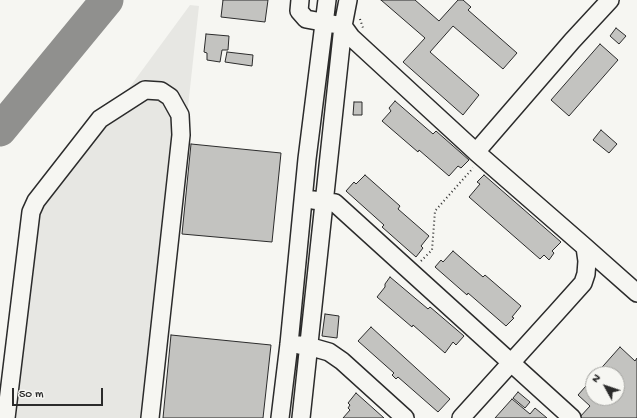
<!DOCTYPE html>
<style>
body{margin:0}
#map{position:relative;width:637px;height:418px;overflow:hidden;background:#f6f6f2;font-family:"Gochi Hand",sans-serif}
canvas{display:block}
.north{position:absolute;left:585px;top:366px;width:40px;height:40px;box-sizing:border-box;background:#f6f6f2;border:1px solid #a5a5a2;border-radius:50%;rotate:310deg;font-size:11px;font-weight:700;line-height:16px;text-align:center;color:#2b2b2b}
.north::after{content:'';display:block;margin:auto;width:14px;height:18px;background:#2b2b2b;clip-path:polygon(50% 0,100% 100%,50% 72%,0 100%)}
.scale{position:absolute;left:12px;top:388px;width:91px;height:18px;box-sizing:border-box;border:2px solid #2b2b2b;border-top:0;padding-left:5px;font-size:12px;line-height:14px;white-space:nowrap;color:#2b2b2b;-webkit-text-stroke:3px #f6f6f2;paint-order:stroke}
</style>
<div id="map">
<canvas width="637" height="418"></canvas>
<div class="north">N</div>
<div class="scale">50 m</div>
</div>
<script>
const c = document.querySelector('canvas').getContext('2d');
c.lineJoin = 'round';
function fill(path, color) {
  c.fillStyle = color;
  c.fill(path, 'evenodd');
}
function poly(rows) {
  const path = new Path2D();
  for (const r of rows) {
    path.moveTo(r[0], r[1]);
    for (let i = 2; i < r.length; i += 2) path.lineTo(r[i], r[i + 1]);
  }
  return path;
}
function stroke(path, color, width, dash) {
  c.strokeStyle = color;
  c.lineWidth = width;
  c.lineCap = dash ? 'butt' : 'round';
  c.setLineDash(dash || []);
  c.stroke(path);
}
fill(poly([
 [190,5,199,6,154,418,16,418,38,212]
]), '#e7e7e3');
stroke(poly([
 [0,130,107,0]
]), '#90908e', 33);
const building = poly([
 [223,0,268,0,265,22,221,17,223,0],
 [381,0,415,0,439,21,458,0,463,0,471,7,468,10,517,53,503,69,453,26,430,52,479,95,463,115,403,62,425,38,381,0],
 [616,28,626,36,619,44,610,36,616,28],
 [206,34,229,36,228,50,222,50,220,62,207,60,207,53,204,52,206,34],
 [600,44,618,60,569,116,551,100,600,44],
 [227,52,253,55,252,66,225,62,227,52],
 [395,101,433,134,436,131,469,160,461,168,458,166,449,176,419,150,418,152,382,121,391,111,389,108,395,101],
 [354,102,362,102,362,115,353,115,354,102],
 [601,130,617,144,609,153,593,140,601,130],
 [191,144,281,153,272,242,182,234,191,144],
 [365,175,400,206,398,209,429,236,421,246,423,248,416,257,382,227,384,225,346,191,354,182,356,184,365,175],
 [484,175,561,242,552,251,554,253,549,260,544,255,540,259,469,197,480,184,477,182,484,175],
 [453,251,483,277,485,275,521,306,512,317,514,318,506,326,468,293,467,295,435,267,441,260,443,262,453,251],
 [390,277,428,309,430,307,464,336,456,345,453,342,445,353,413,325,412,327,377,297,385,287,385,284,390,277],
 [325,314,339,316,337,338,322,336,325,314],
 [371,327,450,399,438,412,398,377,396,379,392,375,394,373,358,341,371,327],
 [171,335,271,345,263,418,163,418,171,335],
 [620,347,635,361,637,358,637,418,579,418,590,406,578,395,593,378,593,398,617,398,617,374,596,374,620,347],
 [518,392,530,402,525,408,513,398,518,392],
 [356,393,384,418,343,418,350,410,348,408,350,405,348,403,356,393],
 [512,399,530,414,535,408,547,418,495,418,512,399]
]);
fill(building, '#c3c3c0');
stroke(building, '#2b2b2b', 1);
const minor = poly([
 [300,0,299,11,306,19,343,26,351,37,476,152,585,247,637,293],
 [476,152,572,41,610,0],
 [313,200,335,203,572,418],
 [299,345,308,346,329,352,342,361,405,418],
 [6,418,31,212,36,201,100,119,145,90,161,91,170,97,180,115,181,135,150,418],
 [280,418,289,344,307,159,327,0],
 [301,418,343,26,348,0],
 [461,418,557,312,583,283,586,274,587,261,585,247]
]);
stroke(minor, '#2b2b2b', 20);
stroke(poly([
 [360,19,363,28],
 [421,261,432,250,435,211,473,168]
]), '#2b2b2b', 2, [1, 3]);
stroke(minor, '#f6f6f2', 17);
</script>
